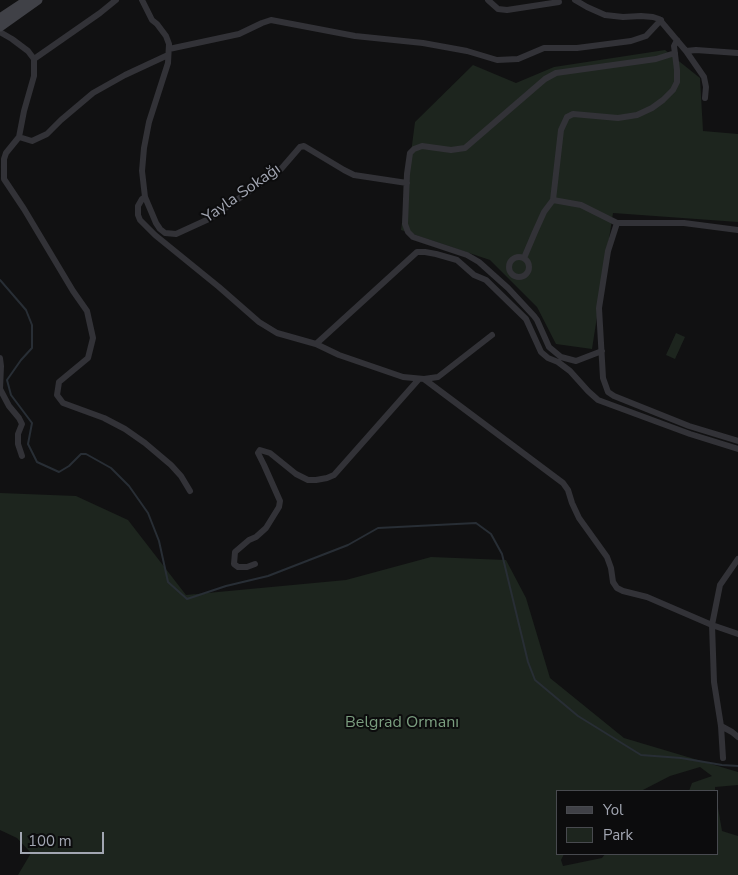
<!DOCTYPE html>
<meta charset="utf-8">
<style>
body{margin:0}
#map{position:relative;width:738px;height:875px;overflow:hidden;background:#111112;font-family:"Nunito Sans",sans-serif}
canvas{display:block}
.legend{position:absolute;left:556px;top:790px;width:162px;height:65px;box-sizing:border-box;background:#0c0c0d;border:1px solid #484a4f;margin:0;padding:6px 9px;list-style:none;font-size:15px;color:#a2a6b2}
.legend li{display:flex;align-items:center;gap:10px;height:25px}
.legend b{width:25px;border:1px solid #484a4f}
.scale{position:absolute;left:20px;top:832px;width:84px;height:22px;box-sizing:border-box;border:2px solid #a2a6b2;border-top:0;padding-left:6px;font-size:15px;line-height:18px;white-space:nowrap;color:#a2a6b2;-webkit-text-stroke:4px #0c0c0d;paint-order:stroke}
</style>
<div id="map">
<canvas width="738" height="875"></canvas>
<ul class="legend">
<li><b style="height:6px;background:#404147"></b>Yol</li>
<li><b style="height:14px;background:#1d251e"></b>Park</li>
</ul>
<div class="scale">100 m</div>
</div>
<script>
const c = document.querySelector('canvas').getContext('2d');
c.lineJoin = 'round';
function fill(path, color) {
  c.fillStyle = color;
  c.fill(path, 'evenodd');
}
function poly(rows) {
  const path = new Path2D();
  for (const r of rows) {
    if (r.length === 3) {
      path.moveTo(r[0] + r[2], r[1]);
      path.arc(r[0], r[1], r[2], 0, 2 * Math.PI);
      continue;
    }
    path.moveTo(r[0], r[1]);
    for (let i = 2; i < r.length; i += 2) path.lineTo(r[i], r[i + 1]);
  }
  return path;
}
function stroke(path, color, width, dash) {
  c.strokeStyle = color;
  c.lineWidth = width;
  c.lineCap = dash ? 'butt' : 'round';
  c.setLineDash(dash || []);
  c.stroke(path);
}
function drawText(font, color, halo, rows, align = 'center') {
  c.font = font + ' "Nunito Sans",sans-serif';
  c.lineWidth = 4;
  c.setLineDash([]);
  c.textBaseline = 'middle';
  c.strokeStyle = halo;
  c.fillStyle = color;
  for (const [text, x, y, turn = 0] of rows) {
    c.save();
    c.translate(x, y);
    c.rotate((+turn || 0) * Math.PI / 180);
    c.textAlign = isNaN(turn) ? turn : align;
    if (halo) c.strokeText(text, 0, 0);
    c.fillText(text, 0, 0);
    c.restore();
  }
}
fill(poly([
 [665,50,700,78,703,131,738,134,738,222,613,213,592,349,556,344,537,307,490,260,401,230,415,122,473,65,516,83,554,67],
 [676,333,685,337,675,359,666,355],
 [0,493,76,496,128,520,186,595,346,580,431,557,506,560,526,598,550,678,624,738,738,772,738,785,715,787,715,791,689,791,692,783,712,776,700,767,670,776,641,791,557,791,557,854,564,854,561,860,563,866,602,858,605,854,717,854,717,802,722,831,738,836,738,875,18,875,31,853,17,838,0,830]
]), '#1d251e');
stroke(poly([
 [0,280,26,310,32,325,32,348,21,360,7,380,11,395,32,423,28,444,37,462,59,472,69,466,81,454,86,454,111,468,129,486,148,513,159,541,168,582,187,599,226,586,268,576,348,545,378,528,476,523,491,534,502,554,528,662,535,680,578,716,641,755,681,758,722,765,738,766]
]), '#282e35', 2);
stroke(poly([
 [142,0,152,20,157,24,166,36,169,44,168,63,149,122,144,148,142,171,145,197,156,223,160,229,165,233,176,234,211,218,281,169,300,147,304,146,344,170,354,175,407,183],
 [488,0,498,9,507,10,559,2],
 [575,0,587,7,605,15,623,17,641,16,653,17,659,19,686,51,704,77,706,87,705,98],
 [0,32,12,39,28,51,34,59,34,76,24,111,19,137,6,153,4,159,4,179,24,209,73,291,87,311,93,338,88,358,59,382,57,395,63,403,104,418,125,429,145,443,171,465,181,476,190,491],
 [169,49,239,34,262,23,271,20,355,36,423,43,467,51,497,60,518,59,544,48,577,48,631,41,646,36,661,20],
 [686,51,696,50,738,53],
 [34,59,100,13,116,0],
 [19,137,32,141,47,134,61,120,93,93,125,75,168,55],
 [145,197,142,199,138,206,138,215,140,220,155,235,219,287,259,322,277,333,316,344,339,355,403,377,424,379,563,483,568,490,572,503,579,518,607,557,611,568,613,582,617,588,623,591,647,597,712,625,738,634],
 [553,200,581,205,617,223,684,223,738,230],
 [617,223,608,251,599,308,603,378,608,392,614,396,689,426,738,441],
 [519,267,10],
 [524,258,535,232,544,212,553,200,561,130,567,117,573,114,618,118,637,115,652,108,663,100,673,90,677,82,677,70,674,46,677,40],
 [316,344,417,252,425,252,436,254,457,260,474,275,486,280,526,319,541,352,548,358,558,362,570,371,588,391,598,400,690,434,738,449],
 [602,351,576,361,561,357,549,347,537,320,534,316,508,288,479,262,467,255,413,237,408,232,405,224,407,174,410,153,414,149,422,146,451,150,465,148,545,79,556,73,656,59,675,53],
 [0,358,1,366,0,389,9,406,19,418,22,424,18,434,18,444,22,456],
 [424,379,438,377,492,335],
 [255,564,247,567,238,567,234,564,235,552,249,540,256,537,266,528,279,507,280,501,264,465,258,453,260,450,270,453,296,474,308,480,316,480,327,478,334,475,342,466,419,379],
 [721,726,732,732,738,737],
 [723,758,721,726,714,682,712,625,720,585,738,559]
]), '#323237', 6);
stroke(poly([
 [0,18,27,0],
 [0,27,38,0]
]), '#404147', 9);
drawText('16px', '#a2a6b2', '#0c0c0d', [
 ["Yayla Sokağı",242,194,-35]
]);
drawText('16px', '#7a9d7f', '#0c0c0d', [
 ["Belgrad Ormanı",402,723]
]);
</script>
